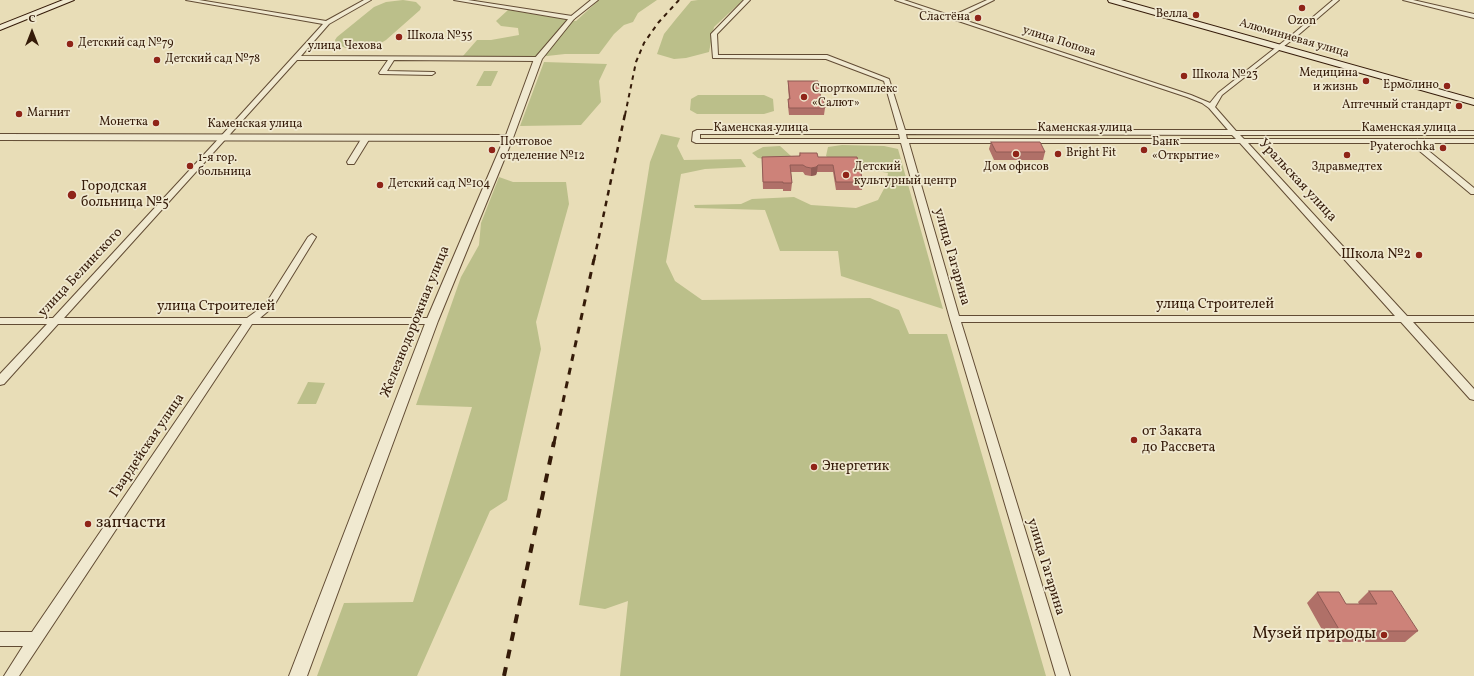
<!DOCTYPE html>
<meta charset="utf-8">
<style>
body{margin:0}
#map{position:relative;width:1474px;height:676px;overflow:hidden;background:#e8ddb7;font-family:Vollkorn,serif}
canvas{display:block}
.north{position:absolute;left:12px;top:12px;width:40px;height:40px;-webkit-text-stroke:3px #f0e9d0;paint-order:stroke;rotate:0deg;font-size:11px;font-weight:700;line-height:16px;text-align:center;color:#351b09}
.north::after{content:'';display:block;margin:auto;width:14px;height:18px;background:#351b09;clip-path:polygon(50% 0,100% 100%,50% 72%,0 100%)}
</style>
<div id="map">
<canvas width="1474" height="676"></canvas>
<div class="north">С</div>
</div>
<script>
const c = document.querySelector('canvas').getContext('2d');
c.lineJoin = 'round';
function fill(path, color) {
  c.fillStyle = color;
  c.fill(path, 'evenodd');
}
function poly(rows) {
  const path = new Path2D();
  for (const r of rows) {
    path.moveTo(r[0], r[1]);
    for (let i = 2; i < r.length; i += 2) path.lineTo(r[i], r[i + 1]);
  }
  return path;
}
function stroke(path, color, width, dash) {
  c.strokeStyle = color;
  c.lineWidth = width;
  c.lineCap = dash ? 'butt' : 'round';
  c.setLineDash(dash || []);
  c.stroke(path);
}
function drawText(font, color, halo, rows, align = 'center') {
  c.font = font + ' Vollkorn,serif';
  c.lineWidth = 3.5;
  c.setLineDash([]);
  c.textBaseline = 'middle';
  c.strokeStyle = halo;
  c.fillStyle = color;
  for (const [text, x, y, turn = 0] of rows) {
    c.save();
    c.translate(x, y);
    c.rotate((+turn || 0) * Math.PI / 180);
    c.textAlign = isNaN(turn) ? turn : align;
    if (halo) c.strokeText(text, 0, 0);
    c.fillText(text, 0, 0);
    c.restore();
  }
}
fill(poly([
 [403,0,416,2,421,7,420,10,386,40,381,43,363,48,346,48,336,44,335,40,337,37,374,7,386,2],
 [599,0,657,0,638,13,633,22,624,25,614,34,599,54,565,54,547,56,463,56,477,40,491,40,519,35,518,28,501,26,496,21,508,10,576,21],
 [698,0,743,0,714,27,709,52,686,58,674,59,657,54,664,34,676,19,691,1],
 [544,62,607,64,599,81,601,102,581,125,520,126],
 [484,71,498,71,491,86,476,86],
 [698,95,764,95,773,99,774,111,764,114,697,114,690,110,691,99],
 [661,134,680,138,677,146,684,160,741,159,746,167,705,169,681,174,666,262,675,281,702,300,870,298,899,310,909,334,947,334,1046,676,620,676,628,601,605,609,579,605,650,162],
 [842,145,884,146,898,149,943,309,841,276,838,251,780,251,765,210,695,208,694,205,741,204,752,199,794,197,811,205,856,208,878,200,886,185,888,173,866,169,859,163,831,161,826,156,828,147],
 [780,146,791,156,783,160,771,160,758,158,752,153,763,147],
 [499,177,513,182,566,182,569,204,536,322,541,349,507,500,490,511,417,676,317,676,344,603,413,602,472,407,416,405,461,277,479,245,481,223],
 [308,382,325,383,316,404,297,404]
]), '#bbbf8a');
const minor = poly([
 [186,0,199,0,326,21,364,0,371,0,329,24,301,56,538,57,541,59,538,61,394,60,387,71,434,72,435,73,432,75,380,74,379,73,388,60,297,60,64,318,247,318,265,305,308,237,312,234,316,237,273,307,260,318,432,318,437,321,432,324,252,324,19,676,4,676,23,646,0,646,0,632,32,632,242,324,58,324,4,384,0,385,0,374,47,324,0,324,0,318,53,318,222,135,323,24,186,0],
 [454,0,468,0,572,16,575,18,572,20,454,0],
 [744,0,750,0,717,34,718,55,827,55,889,79,905,130,1228,130,1209,108,1202,103,1187,97,895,0,904,0,952,16,987,0,994,0,958,18,1191,95,1210,103,1218,93,1293,34,1333,0,1339,0,1297,36,1222,95,1215,107,1236,131,1474,131,1474,135,1240,135,1244,139,1474,139,1474,143,1419,143,1474,188,1474,194,1471,194,1410,143,1248,143,1407,316,1474,316,1474,322,1413,322,1474,389,1474,400,1470,399,1401,322,961,322,1070,676,1056,676,950,319,901,143,696,143,692,141,693,132,697,130,898,130,884,81,826,59,713,58,711,34,744,0],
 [700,134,899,134,900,139,700,139,700,134],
 [906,134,1232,135,1236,139,907,139,906,134],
 [909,143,1240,143,1395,316,959,316,909,143],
 [1403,0,1413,0,1474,14,1474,18,1403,0],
 [363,136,369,136,370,138,354,164,348,164,347,162,363,136]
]);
const tertiary = poly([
 [591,0,598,0,574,19,542,59,513,138,438,321,307,676,289,676,426,321,503,141,0,140,0,134,506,135,534,59,570,17,591,0]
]);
const secondary = poly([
 [63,0,74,0,0,30,0,25,63,0],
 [1108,0,1121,0,1474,99,1474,105,1109,2,1108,0]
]);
stroke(minor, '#624c34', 2);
stroke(tertiary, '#624c34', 2);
stroke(secondary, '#351b09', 2);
fill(minor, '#f0e9d0');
fill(tertiary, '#f0e9d0');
fill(secondary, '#f0e9d0');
stroke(poly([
 [625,115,636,62,644,43,658,23,679,0]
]), '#351b09', 2, [4.5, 4.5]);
stroke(poly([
 [594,260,625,114]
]), '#351b09', 2.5, [5.5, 5.5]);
stroke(poly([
 [554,443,594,259]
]), '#351b09', 3, [7, 7]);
stroke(poly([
 [504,676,554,442]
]), '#351b09', 4, [9, 9]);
fill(poly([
 [788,81,821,99,825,108,824,115,789,115,788,106,788,99,789,99,788,88],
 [991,142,1045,152,1043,160,994,160,989,149],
 [800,153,818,157,857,157,863,182,862,190,836,190,833,172,817,172,816,175,811,176,805,175,803,172,791,172,792,183,791,191,783,191,783,189,763,189,762,157,799,156],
 [1369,591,1418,631,1405,642,1329,642,1307,603,1317,592,1346,604,1359,604,1358,602]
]), '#b07068');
fill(poly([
 [818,165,817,172,816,175,811,176,811,168]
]), '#905b55');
const building = poly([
 [788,81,818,81,821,99,823,99,825,108,789,108,788,99,790,99,788,81],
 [991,142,1040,142,1045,152,996,152,991,142],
 [800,153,817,153,818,157,857,157,863,182,836,182,833,165,818,165,816,167,811,168,806,167,803,165,790,165,792,183,783,183,783,182,763,182,762,157,800,156,800,153],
 [1369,591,1392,591,1418,631,1340,631,1317,592,1339,592,1346,604,1377,604,1369,591]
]);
fill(building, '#cd8279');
stroke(building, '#905b55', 1);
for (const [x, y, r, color] of [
 [1302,8,4,"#8f2418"],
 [1196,15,4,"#8f2418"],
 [978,18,4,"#8f2418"],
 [399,37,4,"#8f2418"],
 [70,44,4,"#8f2418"],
 [157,60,4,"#8f2418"],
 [1184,76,4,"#8f2418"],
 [1366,81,4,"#8f2418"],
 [1447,86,4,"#8f2418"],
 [804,97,4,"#8f2418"],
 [1459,106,4,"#8f2418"],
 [19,114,4,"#8f2418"],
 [156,123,4,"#8f2418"],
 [1443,148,4,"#8f2418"],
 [492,150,4,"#8f2418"],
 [1144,150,4,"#8f2418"],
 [1016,154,4,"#8f2418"],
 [1058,154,4,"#8f2418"],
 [1347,155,4,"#8f2418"],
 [190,166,4,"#8f2418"],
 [846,175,4,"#8f2418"],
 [380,185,4,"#8f2418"],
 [72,195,5,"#8f2418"],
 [1419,255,4,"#8f2418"],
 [1134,440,4,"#8f2418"],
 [814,467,4,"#8f2418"],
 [88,524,4,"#8f2418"],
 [1384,635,4,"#8f2418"]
]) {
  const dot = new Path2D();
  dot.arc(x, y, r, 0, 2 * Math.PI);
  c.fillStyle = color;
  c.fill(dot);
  stroke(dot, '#f0e9d0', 1.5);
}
drawText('12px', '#351b09', '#f0e9d0', [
 ["Велла",1188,15,"right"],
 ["Сластёна",970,18,"right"],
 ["Ozon",1302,22,"center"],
 ["Школа №35",407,37],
 ["Детский сад №79",78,44],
 ["Детский сад №78",165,60],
 ["Медицина",1358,74,"right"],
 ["и жизнь",1358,88,"right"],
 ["Школа №23",1192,76],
 ["Ермолино",1439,86,"right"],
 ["Спорткомплекс",812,90],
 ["«Салют»",812,104],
 ["Аптечный стандарт",1451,106,"right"],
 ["Магнит",27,114],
 ["Монетка",148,123,"right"],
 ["Почтовое",500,143],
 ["отделение №12",500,157],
 ["Банк",1152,143],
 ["«Открытие»",1152,157],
 ["Pyaterochka",1435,148,"right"],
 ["Bright Fit",1066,154],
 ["1-я гор.",198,159],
 ["больница",198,173],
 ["Детский",854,168],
 ["культурный центр",854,182],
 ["Дом офисов",1016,168,"center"],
 ["Здравмедтех",1347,168,"center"],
 ["Детский сад №104",388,185]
], 'left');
drawText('12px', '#351b09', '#f0e9d0', [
 ["Алюминиевая улица",1294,39,16],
 ["улица Попова",1059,42,18],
 ["улица Чехова",345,47],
 ["Каменская улица",255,125],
 ["Каменская улица",761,129],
 ["Каменская улица",1085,129],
 ["Каменская улица",1409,129]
]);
drawText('14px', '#351b09', '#f0e9d0', [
 ["Уральская улица",1297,181,47],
 ["улица Гагарина",951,257,74],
 ["улица Белинского",81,273,-47],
 ["улица Строителей",1215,305],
 ["улица Строителей",216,307],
 ["Железнодорожная улица",416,322,-68],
 ["Гвардейская улица",148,446,-56],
 ["улица Гагарина",1045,567,73]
]);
drawText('14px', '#351b09', '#f0e9d0', [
 ["Городская",81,187],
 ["больница №5",81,203],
 ["Школа №2",1411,255,"right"],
 ["от Заката",1142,432],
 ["до Рассвета",1142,448],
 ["Энергетик",822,467]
], 'left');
drawText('17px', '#351b09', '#f0e9d0', [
 ["запчасти",96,524],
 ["Музей природы",1376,635,"right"]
], 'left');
</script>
